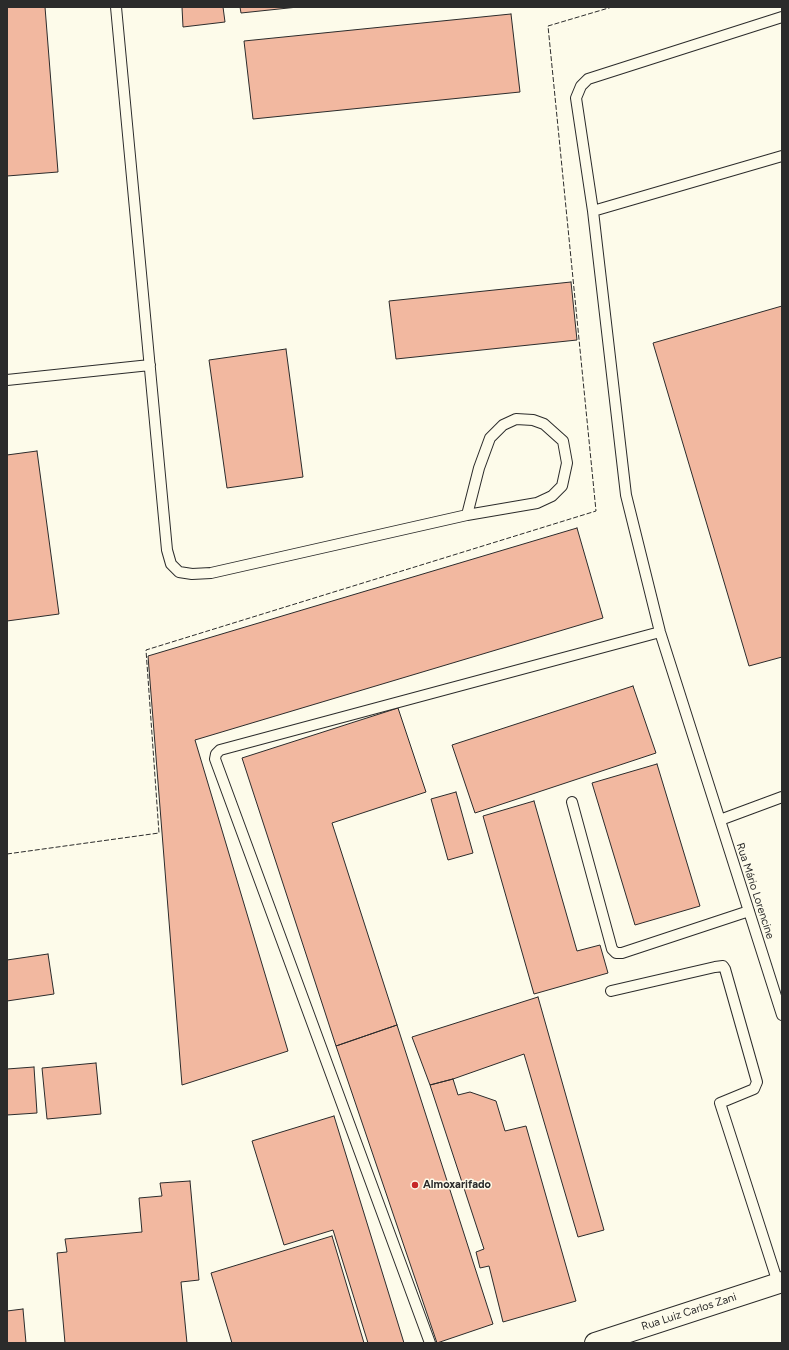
<!DOCTYPE html>
<meta charset="utf-8">
<style>
body{margin:0}
#map{position:relative;width:789px;height:1350px;overflow:hidden;background:#fdfbea;font-family:Figtree,sans-serif}
canvas{display:block}
.frame{position:absolute;inset:0;border:8px solid #2b2b2b;pointer-events:none}
</style>
<div id="map">
<canvas width="789" height="1350"></canvas>
<div class="frame"></div>
</div>
<script>
const c = document.querySelector('canvas').getContext('2d');
c.lineJoin = 'round';
function fill(path, color) {
  c.fillStyle = color;
  c.fill(path, 'evenodd');
}
function poly(rows) {
  const path = new Path2D();
  for (const r of rows) {
    path.moveTo(r[0], r[1]);
    for (let i = 2; i < r.length; i += 2) path.lineTo(r[i], r[i + 1]);
  }
  return path;
}
function stroke(path, color, width, dash) {
  c.strokeStyle = color;
  c.lineWidth = width;
  c.lineCap = dash ? 'butt' : 'round';
  c.setLineDash(dash || []);
  c.stroke(path);
}
function drawText(font, color, halo, rows, align = 'center') {
  c.font = font + ' Figtree,sans-serif';
  c.lineWidth = 3;
  c.setLineDash([]);
  c.textBaseline = 'middle';
  c.strokeStyle = halo;
  c.fillStyle = color;
  for (const [text, x, y, turn = 0] of rows) {
    c.save();
    c.translate(x, y);
    c.rotate((+turn || 0) * Math.PI / 180);
    c.textAlign = isNaN(turn) ? turn : align;
    if (halo) c.strokeText(text, 0, 0);
    c.fillText(text, 0, 0);
    c.restore();
  }
}
const building = poly([
 [7,7,45,7,58,172,7,176,7,7],
 [182,7,223,7,225,22,183,27,182,7],
 [240,7,298,7,241,13,240,7],
 [511,14,520,92,253,119,244,41,511,14],
 [571,282,577,340,396,359,389,301,571,282],
 [782,306,782,657,749,666,653,343,782,306],
 [286,349,303,477,227,488,209,360,286,349],
 [37,451,59,614,7,621,7,455,37,451],
 [577,528,603,618,195,740,288,1051,182,1085,148,656,577,528],
 [633,686,656,753,475,813,452,745,633,686],
 [398,708,426,792,332,823,397,1025,336,1046,242,758,398,708],
 [657,764,700,906,635,925,592,783,657,764],
 [456,792,473,853,448,860,431,799,456,792],
 [534,801,577,951,600,945,608,973,534,994,483,816,534,801],
 [48,954,54,994,7,1001,7,960,48,954],
 [538,997,604,1230,578,1237,524,1054,453,1079,430,1085,412,1037,538,997],
 [397,1025,493,1324,437,1343,336,1046,397,1025],
 [96,1063,101,1114,47,1119,42,1068,96,1063],
 [34,1067,37,1113,7,1115,7,1069,34,1067],
 [453,1079,458,1095,470,1092,496,1101,505,1131,526,1126,576,1301,503,1322,489,1266,480,1268,476,1252,484,1249,430,1085,453,1079],
 [334,1116,404,1343,368,1343,333,1230,284,1245,252,1141,334,1116],
 [190,1181,199,1280,181,1282,187,1343,65,1343,57,1253,67,1252,65,1239,142,1232,139,1198,162,1196,160,1183,190,1181],
 [332,1236,364,1343,232,1343,211,1273,332,1236],
 [23,1309,26,1343,7,1343,7,1311,23,1309]
]);
fill(building, '#f2b8a0');
stroke(building, '#2b2b2b', 1);
const service = poly([
 [116,7,167,550,171,564,179,572,192,574,211,573,467,515,537,503,552,496,562,486,567,463,563,441,544,424,533,420,516,419,503,425,490,438,479,468,467,515],
 [782,156,593,211,626,495,660,632,782,1015],
 [593,211,576,98,581,86,588,79,782,17],
 [7,380,150,365],
 [572,802,612,949,616,953,622,953,749,911],
 [720,820,782,797],
 [611,991,715,967,723,966,725,969,757,1082,754,1089,720,1103,778,1283],
 [430,1343,215,759,216,754,220,750,660,632]
]);
const minor = poly([
 [595,1343,782,1282]
]);
stroke(service, '#2b2b2b', 12);
stroke(minor, '#2b2b2b', 22);
stroke(service, '#fdfbea', 10);
stroke(minor, '#fdfbea', 20);
stroke(poly([
 [7,854,159,833,146,650,596,511,548,26,612,7]
]), '#2b2b2b', 1, [5, 2]);
for (const [x, y, r, color] of [
 [415,1185,4,"#c62828"]
]) {
  const dot = new Path2D();
  dot.arc(x, y, r, 0, 2 * Math.PI);
  c.fillStyle = color;
  c.fill(dot);
  stroke(dot, '#fdfbea', 1.5);
}
drawText('11px', '#2b2b2b', '#fdfbea', [
 ["Rua Mário Lorencine",755,891,72],
 ["Rua Luiz Carlos Zani",689,1312,-18]
]);
drawText('bold 11px', '#2b2b2b', '#fdfbea', [
 ["Almoxarifado",423,1185]
], 'left');
</script>
